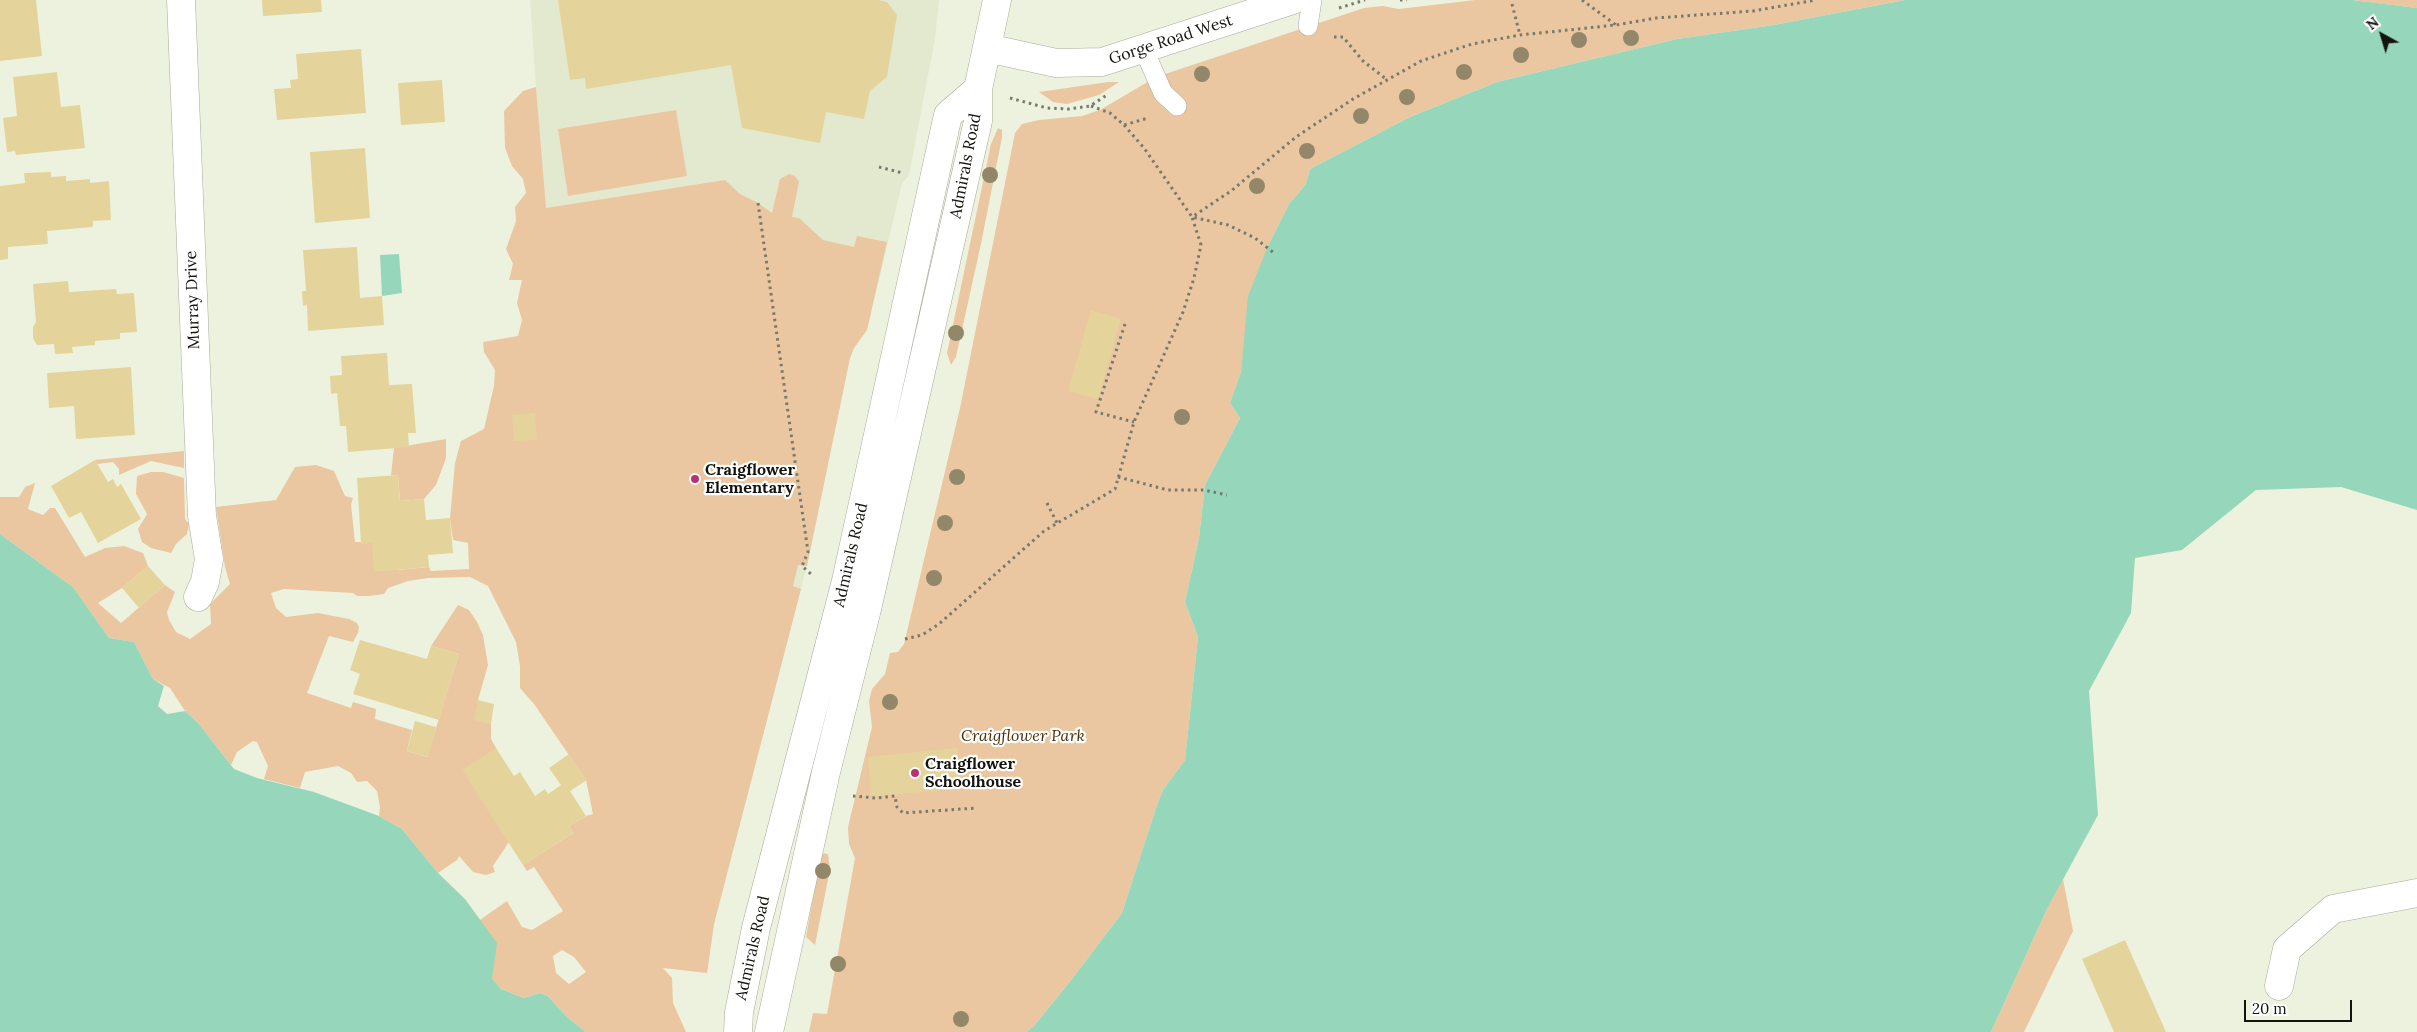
<!DOCTYPE html>
<style>
body{margin:0}
#map{position:relative;width:2417px;height:1032px;overflow:hidden;background:#edf2df;font-family:Lora,serif}
canvas{display:block}
.north{position:absolute;left:2357px;top:10px;width:50px;height:50px;-webkit-text-stroke:4px #fff;paint-order:stroke;rotate:321deg;font-size:14px;font-weight:700;line-height:20px;text-align:center;color:#13140e}
.north::after{content:'';display:block;margin:auto;width:18px;height:22px;background:#13140e;clip-path:polygon(50% 0,100% 100%,50% 72%,0 100%)}
.scale{position:absolute;left:2244px;top:1000px;width:108px;height:22px;box-sizing:border-box;border:2px solid #13140e;border-top:0;padding-left:6px;font-size:15px;line-height:18px;white-space:nowrap;color:#13140e;-webkit-text-stroke:4px #fff;paint-order:stroke}
</style>
<div id="map">
<canvas width="2417" height="1032"></canvas>
<div class="north">N</div>
<div class="scale">20 m</div>
</div>
<script>
const c = document.querySelector('canvas').getContext('2d');
c.lineJoin = 'round';
function fill(path, color) {
  c.fillStyle = color;
  c.fill(path, 'evenodd');
}
function poly(rows) {
  const path = new Path2D();
  for (const r of rows) {
    path.moveTo(r[0], r[1]);
    for (let i = 2; i < r.length; i += 2) path.lineTo(r[i], r[i + 1]);
  }
  return path;
}
function stroke(path, color, width, dash) {
  c.strokeStyle = color;
  c.lineWidth = width;
  c.lineCap = dash ? 'butt' : 'round';
  c.setLineDash(dash || []);
  c.stroke(path);
}
function drawText(font, color, halo, rows, align = 'center') {
  c.font = font + ' Lora,serif';
  c.lineWidth = 4.5;
  c.setLineDash([]);
  c.textBaseline = 'middle';
  c.strokeStyle = halo;
  c.fillStyle = color;
  for (const [text, x, y, turn = 0] of rows) {
    c.save();
    c.translate(x, y);
    c.rotate((+turn || 0) * Math.PI / 180);
    c.textAlign = isNaN(turn) ? turn : align;
    if (halo) c.strokeText(text, 0, 0);
    c.fillText(text, 0, 0);
    c.restore();
  }
}
fill(poly([
 [530,0,939,0,935,39,909,175,902,184,867,330,854,348,850,358,807,566,714,924,707,973,593,814,583,761]
]), '#e3e9cf');
fill(poly([
 [1475,0,1905,0,1774,25,1677,39,1497,82,1410,117,1310,169,1306,184,1289,204,1268,246,1244,348,1241,372,1230,403,1240,418,1205,485,1199,538,1185,602,1198,637,1185,760,1163,790,1158,802,1122,913,1072,979,1034,1026,1026,1032,809,1032,813,1013,827,1014,855,858,849,844,848,827,872,727,869,701,872,689,885,674,890,653,898,652,904,644,960,408,1015,133,1022,124,1039,120,1082,116,1100,110,1156,77,1364,8,1383,6,1399,9],
 [2352,0,2417,0,2417,8,2375,3],
 [1108,82,1119,82,1099,95,1067,104,1053,102,1039,92],
 [536,87,546,208,725,180,740,194,758,203,772,213,780,179,789,174,795,176,799,182,792,217,799,218,823,240,854,247,857,236,887,242,867,330,854,348,850,358,807,566,798,565,793,586,801,589,714,924,707,973,663,968,672,978,673,1003,686,1032,586,1032,567,1017,548,996,540,993,524,998,501,989,491,979,470,927,507,901,522,927,532,930,563,911,534,867,527,871,523,865,573,833,569,826,586,816,593,814,586,780,534,704,520,688,520,666,516,642,488,586,470,577,428,578,408,581,388,588,384,594,369,596,357,596,353,593,284,589,271,593,276,608,286,617,318,613,349,619,357,623,359,627,358,633,353,642,329,636,307,693,351,708,353,702,376,709,375,719,412,730,407,751,427,757,459,654,431,646,458,605,469,610,477,622,483,635,488,665,478,700,491,724,491,739,496,748,509,842,493,866,495,872,486,875,473,872,459,856,457,860,438,873,402,829,379,816,380,807,377,791,367,781,357,782,351,773,338,766,305,772,300,788,264,779,268,766,257,742,253,741,237,752,231,765,199,724,185,711,170,688,153,679,134,642,109,638,73,587,0,534,0,497,19,497,25,487,35,483,28,509,43,515,50,508,55,508,85,557,105,548,124,546,143,553,148,566,122,588,98,603,121,623,165,585,175,592,167,612,169,620,176,632,190,639,211,624,210,604,230,584,225,567,216,507,276,500,295,467,316,465,334,471,345,496,353,498,351,505,355,542,372,542,398,570,429,567,431,571,469,569,468,543,453,540,450,518,455,463,461,441,484,429,494,386,495,370,484,352,483,342,518,336,522,320,517,303,522,280,509,280,513,264,506,249,516,221,515,207,526,193,523,179,512,166,505,148,504,111,523,91],
 [562,950,574,957,586,972,569,984,556,973,553,956],
 [676,110,687,176,568,196,558,129],
 [998,128,1002,130,1002,137,982,239,956,357,951,365,947,353,991,144],
 [446,439,446,458,436,485,424,499,400,501,398,475,391,475,394,448],
 [184,451,184,468,151,461,119,475,119,469,113,462,97,464,95,460],
 [151,472,163,472,184,478,185,519,189,524,187,534,176,544,171,553,151,548,142,542,138,529,147,514,136,494,137,476],
 [821,853,828,854,830,869,815,945,806,937],
 [2063,879,2073,931,2024,1032,1991,1032,2047,909]
]), '#eac7a0');
fill(poly([
 [1905,0,2352,0,2417,8,2417,510,2341,487,2256,490,2182,550,2135,558,2131,613,2089,691,2098,815,2047,909,1991,1032,1026,1032,1034,1026,1072,979,1122,913,1158,802,1163,790,1185,760,1198,637,1185,602,1199,538,1205,485,1240,418,1230,403,1241,372,1248,296,1268,246,1289,204,1306,184,1310,169,1410,117,1497,82,1677,39,1774,25],
 [399,254,402,293,382,296,380,255],
 [0,534,73,587,109,638,134,642,153,679,164,686,158,706,167,714,185,711,199,724,234,769,257,778,314,792,379,816,402,829,438,873,465,899,497,943,492,979,501,989,524,998,540,993,548,996,567,1017,586,1032,0,1032]
]), '#96d7bc');
fill(poly([
 [0,0,36,0,42,56,0,61],
 [262,0,321,0,322,12,263,16],
 [558,0,878,0,887,2,897,15,887,77,870,91,864,119,826,112,820,143,742,128,731,65,586,89,585,78,570,80],
 [361,49,366,113,277,120,274,89,291,88,290,80,298,79,296,54],
 [57,72,61,107,80,105,85,148,16,155,15,151,7,152,3,118,17,116,13,77],
 [442,80,445,122,401,125,398,83],
 [365,148,370,218,315,223,310,152],
 [51,172,51,177,66,176,66,181,90,179,90,183,109,181,111,220,93,221,93,227,47,231,48,244,8,247,8,259,0,260,0,186,25,183,24,173],
 [357,247,360,298,382,296,384,325,308,331,307,305,303,306,302,291,306,291,303,250],
 [68,281,69,292,116,289,117,294,134,293,137,332,120,333,120,339,95,341,95,345,72,347,73,353,55,354,54,344,37,345,33,338,33,327,36,322,33,284],
 [1091,310,1121,319,1098,399,1068,391],
 [387,353,389,385,412,384,416,433,408,433,409,447,348,452,346,426,340,426,337,393,331,394,330,376,342,375,341,356],
 [131,367,135,435,76,439,74,406,49,408,47,373],
 [535,413,537,440,514,441,512,415],
 [95,460,108,482,113,479,117,487,121,484,141,519,98,543,81,512,69,518,51,486],
 [398,475,400,501,424,499,426,520,450,518,453,553,428,555,429,567,374,572,372,543,361,544,357,478],
 [148,566,165,585,139,608,122,588],
 [360,640,427,659,431,646,459,654,439,720,353,694,360,674,350,670],
 [478,700,494,704,491,724,474,720],
 [415,721,436,727,428,757,407,751],
 [496,748,514,776,520,772,535,796,545,789,548,794,561,785,549,768,569,754,587,780,570,791,586,816,569,826,573,833,523,865,462,770],
 [957,748,961,788,871,797,868,757],
 [2125,940,2166,1032,2114,1032,2082,959]
]), '#e4d49b');
const service = poly([
 [1308,26,1312,0],
 [1144,50,1163,93,1177,106]
]);
const minor = poly([
 [181,0,202,516,209,559,205,582,198,597],
 [2279,986,2287,949,2333,909,2417,893]
]);
const secondary = poly([
 [987,48,1056,63,1102,62,1293,0],
 [738,1032,739,1012,756,928,846,581,948,115,978,89],
 [769,1032,826,772,867,609,978,121,978,89,997,0]
]);
stroke(service, '#a7ab99', 20);
stroke(minor, '#a7ab99', 29);
stroke(secondary, '#a7ab99', 29);
stroke(poly([
 [1400,0,1407,0],
 [1582,0,1616,25],
 [1512,4,1520,35],
 [1339,8,1365,0],
 [1334,37,1343,37,1363,61,1386,79],
 [1010,98,1047,108,1069,109,1090,106,1107,95],
 [1091,106,1110,113,1124,125,1148,118],
 [1124,125,1144,148,1192,217,1228,225,1255,238,1274,253],
 [879,167,903,173],
 [758,203,808,552,802,566,811,574],
 [1125,324,1096,412,1134,422],
 [1118,477,1168,490,1204,490,1227,495],
 [1047,503,1057,523],
 [905,639,922,635,939,624,1044,531,1115,489,1134,422,1183,312,1194,278,1201,245,1192,217,1231,191,1296,137,1353,99,1421,61,1472,44,1520,35,1616,25,1656,18,1753,11,1816,0],
 [853,796,876,798,895,796,897,807,903,813,977,808]
]), '#76796d', 3, [2.5, 4]);
stroke(service, '#fff', 19);
stroke(minor, '#fff', 28);
stroke(secondary, '#fff', 28);
c.fillStyle = '#938769';
for (const [x, y] of [
 [1631,38],
 [1579,40],
 [1521,55],
 [1464,72],
 [1202,74],
 [1407,97],
 [1361,116],
 [1307,151],
 [990,175],
 [1257,186],
 [956,333],
 [1182,417],
 [957,477],
 [945,523],
 [934,578],
 [890,702],
 [823,871],
 [838,964],
 [961,1019]
]) {
  c.beginPath();
  c.arc(x, y, 8, 0, 2 * Math.PI);
  c.fill();
}
for (const [x, y, r, color] of [
 [695,479,5,"#ba316f"],
 [915,773,5,"#ba316f"]
]) {
  const dot = new Path2D();
  dot.arc(x, y, r, 0, 2 * Math.PI);
  c.fillStyle = color;
  c.fill(dot);
  stroke(dot, '#fff', 2);
}
drawText('16px', '#13140e', '#fff', [
 ["Gorge Road West",1171,40,-18],
 ["Admirals Road",966,166,-79],
 ["Murray Drive",193,300,-92],
 ["Admirals Road",851,555,-77],
 ["Admirals Road",753,948,-77]
]);
drawText('bold 16px', '#13140e', '#fff', [
 ["Craigflower",705,470],
 ["Elementary",705,488],
 ["Craigflower",925,764],
 ["Schoolhouse",925,782]
], 'left');
drawText('italic 16px', '#4a2f09', '#fff', [
 ["Craigflower Park",1023,736]
]);
</script>
